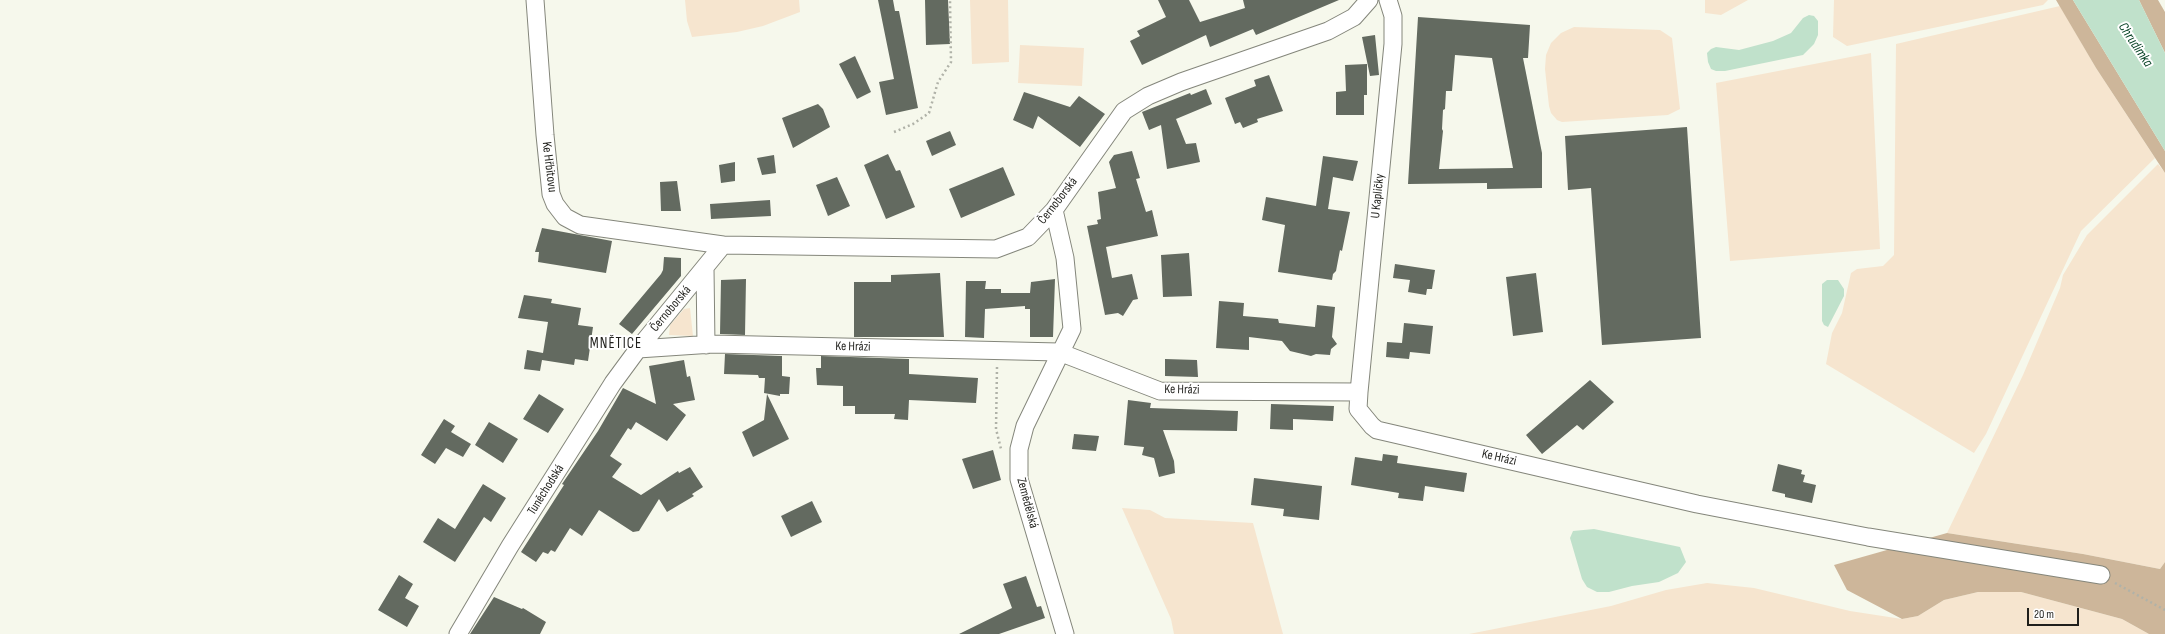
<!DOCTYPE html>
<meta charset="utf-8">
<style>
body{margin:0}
#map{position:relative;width:2165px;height:634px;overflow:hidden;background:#f6f8ec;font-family:"Sofia Sans Condensed",sans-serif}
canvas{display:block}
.scale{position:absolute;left:2027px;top:608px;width:52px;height:18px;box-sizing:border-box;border:2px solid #1f1f1b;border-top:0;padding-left:5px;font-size:12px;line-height:14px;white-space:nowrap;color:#1f1f1b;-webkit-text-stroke:3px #fff;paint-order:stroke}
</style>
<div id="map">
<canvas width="2165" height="634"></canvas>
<div class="scale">20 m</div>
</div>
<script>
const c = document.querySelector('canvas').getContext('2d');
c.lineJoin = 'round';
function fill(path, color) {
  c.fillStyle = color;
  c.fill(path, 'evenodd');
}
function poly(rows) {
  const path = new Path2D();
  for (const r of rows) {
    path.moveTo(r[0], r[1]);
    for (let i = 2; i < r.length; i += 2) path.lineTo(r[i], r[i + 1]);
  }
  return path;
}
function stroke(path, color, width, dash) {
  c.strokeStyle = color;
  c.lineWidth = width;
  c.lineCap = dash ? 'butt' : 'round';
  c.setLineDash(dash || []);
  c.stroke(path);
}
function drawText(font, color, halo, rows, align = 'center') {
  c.font = font + ' "Sofia Sans Condensed",sans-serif';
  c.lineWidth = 4;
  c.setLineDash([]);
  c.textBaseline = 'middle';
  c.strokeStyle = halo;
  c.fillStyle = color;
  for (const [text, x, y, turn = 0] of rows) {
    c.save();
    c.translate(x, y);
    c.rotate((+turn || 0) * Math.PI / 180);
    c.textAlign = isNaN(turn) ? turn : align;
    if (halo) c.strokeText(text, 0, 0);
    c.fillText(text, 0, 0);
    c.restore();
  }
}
fill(poly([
 [685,0,799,0,800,12,763,26,737,32,692,37,687,21],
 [970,0,1008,0,1009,62,972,64],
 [1705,0,1748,0,1721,15,1705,13],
 [1834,0,2048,0,2043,5,1847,46,1833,37],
 [2060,6,2096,68,2155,158,2081,231,1986,434,1974,453,1826,364,1832,333,1842,313,1851,273,1857,269,1883,266,1894,255,1896,44],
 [1574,27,1660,30,1672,38,1680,109,1668,115,1562,122,1557,120,1551,113,1549,106,1545,69,1546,55,1551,43,1561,33],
 [1020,45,1084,48,1082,86,1018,83],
 [1871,53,1880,249,1730,261,1716,83],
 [2158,164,2165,173,2165,562,2160,569,2083,554,1947,533,2023,375,2060,288,2063,275,2087,235],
 [690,308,693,336,669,335,670,325,684,309],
 [1122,508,1150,510,1165,518,1253,523,1283,634,1174,634,1171,619],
 [1707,583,1754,588,1850,611,1902,619,1918,616,1944,600,1978,592,2021,592,2122,619,2149,634,1469,634,1611,606,1666,590]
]), '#f6e5cf');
fill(poly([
 [2056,0,2073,0,2165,151,2165,173,2096,68],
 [2139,0,2158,0,2165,12,2165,53],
 [1947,533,2083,554,2160,569,2165,562,2165,634,2149,634,2122,619,2021,592,1978,592,1944,600,1918,616,1902,619,1847,590,1834,565]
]), '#cdb69a');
fill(poly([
 [2073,0,2139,0,2165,53,2165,151],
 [1809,15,1814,16,1818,21,1818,35,1814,44,1803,55,1725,71,1716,71,1711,69,1708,62,1707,53,1711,49,1716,47,1739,50,1773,41,1791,33,1803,18],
 [1827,280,1838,280,1844,289,1844,296,1828,327,1824,325,1822,321,1822,284],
 [1594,529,1680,547,1686,562,1678,573,1659,582,1632,586,1609,592,1597,592,1587,587,1582,579,1570,538,1573,531]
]), '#c0e1cb');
fill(poly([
 [878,0,893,0,895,11,899,11,918,108,886,115,879,82,894,79],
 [925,0,948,0,950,44,926,45],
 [1158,0,1189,0,1200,22,1245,8,1243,0,1339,0,1256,35,1253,29,1210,47,1206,35,1142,65,1130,41,1140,36,1137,31,1166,17],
 [1418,17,1530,25,1528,58,1523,58,1542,153,1542,188,1487,189,1487,183,1408,184],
 [1455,55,1492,58,1513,168,1439,169,1443,131,1442,129,1443,110,1445,109,1446,91,1452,91],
 [1375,35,1379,75,1370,76,1362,37],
 [855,56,871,92,857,99,839,64],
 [1367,64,1367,95,1364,95,1364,115,1336,115,1336,92,1346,91,1345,65],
 [1269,75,1283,111,1257,119,1258,122,1243,128,1240,122,1235,124,1225,98,1256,86,1254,80],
 [1206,89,1212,104,1176,119,1186,144,1196,143,1200,162,1167,169,1161,125,1149,130,1142,112,1190,93,1191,95],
 [1024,92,1070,107,1079,96,1105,114,1080,147,1038,116,1033,129,1013,120],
 [818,104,823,109,830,127,793,148,782,118],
 [1687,127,1701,338,1602,345,1591,188,1568,190,1565,136],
 [950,131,956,145,932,156,926,141],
 [1132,151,1140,178,1136,179,1146,212,1152,210,1158,236,1106,247,1112,278,1132,274,1138,299,1133,300,1123,316,1118,313,1105,315,1087,226,1098,224,1097,220,1101,219,1098,192,1116,188,1109,162,1114,155],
 [888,154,896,171,900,170,915,207,886,219,864,165],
 [774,155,776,173,762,175,757,158],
 [1323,156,1358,161,1353,181,1333,177,1328,209,1350,212,1342,251,1340,250,1336,271,1333,274,1332,280,1278,272,1285,225,1262,220,1266,197,1316,206],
 [735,162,735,181,721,183,719,165],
 [1003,167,1015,195,961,218,949,189],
 [837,177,850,206,828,216,816,185],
 [677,181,681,211,661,211,660,182],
 [770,200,771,216,711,219,710,204],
 [542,228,612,241,606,273,538,262,539,252,535,252],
 [1189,253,1192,296,1163,297,1161,255],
 [664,257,681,258,681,276,632,334,619,324,661,274,663,270],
 [1395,264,1435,270,1432,289,1427,289,1426,295,1408,292,1410,280,1393,278],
 [940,273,944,337,854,337,854,282,891,282,891,275],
 [1536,273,1543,332,1513,336,1506,277],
 [746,279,745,335,720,334,721,280],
 [1055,279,1053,337,1030,337,1030,309,1025,309,1025,306,985,309,984,338,965,337,966,281,986,281,985,289,1001,289,1001,293,1030,293,1031,282],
 [524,295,552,299,551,303,581,308,578,325,593,327,588,361,575,359,574,365,542,360,540,371,524,369,527,350,543,353,548,322,518,318],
 [1219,301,1244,303,1243,316,1278,319,1279,323,1315,327,1317,305,1335,307,1332,337,1337,344,1331,349,1330,355,1316,354,1311,356,1290,351,1282,341,1249,337,1249,350,1216,348],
 [1404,323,1433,326,1430,354,1410,352,1409,359,1386,357,1387,342,1402,343],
 [725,354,782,356,782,376,790,377,789,394,780,394,780,396,764,393,765,378,759,378,758,375,724,374],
 [821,356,909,359,909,374,978,378,976,403,909,400,908,420,894,419,895,414,855,414,855,406,843,406,843,386,817,385,816,368,821,368],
 [1165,359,1197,360,1198,377,1165,376],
 [684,360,687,377,690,376,695,400,673,404,686,415,667,441,636,422,631,430,628,428,610,456,622,464,612,477,641,495,678,471,679,473,690,467,703,487,692,494,694,496,667,512,659,499,639,531,633,532,599,510,582,536,570,528,555,552,551,550,548,554,543,552,536,562,521,552,564,485,562,484,598,431,623,388,656,404,649,366],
 [1590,380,1614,402,1583,430,1577,425,1542,454,1526,435],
 [539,394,564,409,548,433,523,419],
 [767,394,789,439,753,457,742,432,764,420],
 [1128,400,1151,403,1150,408,1238,411,1237,431,1163,430,1174,461,1175,473,1159,477,1154,458,1142,455,1144,447,1124,445],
 [1271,404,1334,406,1333,421,1293,419,1293,430,1270,429],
 [444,419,455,426,451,432,471,444,463,457,446,448,435,464,421,455],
 [489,422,518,439,503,463,475,445],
 [1074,434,1099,436,1096,451,1072,449],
 [993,450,1001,480,973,489,962,459],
 [1383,454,1398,456,1397,463,1467,473,1464,492,1425,486,1423,501,1398,498,1399,493,1351,485,1355,457,1382,461],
 [1778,464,1802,470,1801,474,1805,475,1803,482,1816,485,1812,503,1785,497,1785,494,1772,491],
 [1254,478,1322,486,1319,520,1283,516,1284,509,1251,505],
 [483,484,506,498,491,522,484,517,455,562,423,542,438,518,455,529],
 [812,501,822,522,791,537,781,516],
 [399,575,413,584,405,598,419,606,407,627,378,610],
 [1026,576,1037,607,1041,606,1045,618,999,634,959,634,1012,608,1003,584],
 [494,597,522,609,523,608,546,622,540,634,470,634]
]), '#636a60');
const minor = poly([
 [535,0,545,135,551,194,555,204,565,217,580,225,723,245],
 [1388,0,1393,16,1393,44,1359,392,1358,409,1372,426,1377,430,1697,504,1868,537,2101,575],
 [1054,210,1065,258,1072,329,1025,426,1019,449,1019,479,1065,634],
 [705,268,706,345],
 [638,349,713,344,1059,352,1160,391,1359,392],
 [458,634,510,546,613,383,638,349,723,245,996,249,1028,237,1054,210,1124,111,1148,96,1181,82,1328,31,1354,17,1369,0]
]);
stroke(minor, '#84867b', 19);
stroke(poly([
 [894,132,913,124,929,113,938,82,951,62,950,0],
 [997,367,996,429,1001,449],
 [2115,583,2165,610]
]), '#b0b2a8', 2.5, [2, 3]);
stroke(minor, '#fff', 17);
drawText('13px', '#1f1f1b', '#fff', [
 ["Ke Hřbitovu",549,167,83],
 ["U Kapličky",1378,196,-84],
 ["Černoborská",1058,201,-52],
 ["Černoborská",671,309,-50],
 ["Ke Hrázi",853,347,1],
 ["Ke Hrázi",1182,390,1],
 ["Ke Hrázi",1499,458,13],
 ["Tuněchodská",546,490,-58],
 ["Zemědělská",1027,503,75]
]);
drawText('italic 14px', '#084326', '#fff', [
 ["Chrudimka",2135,45,56]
]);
c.letterSpacing = '1px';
drawText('15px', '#1f1f1b', '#fff', [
 ["MNĚTICE",616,344]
]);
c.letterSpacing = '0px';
</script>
